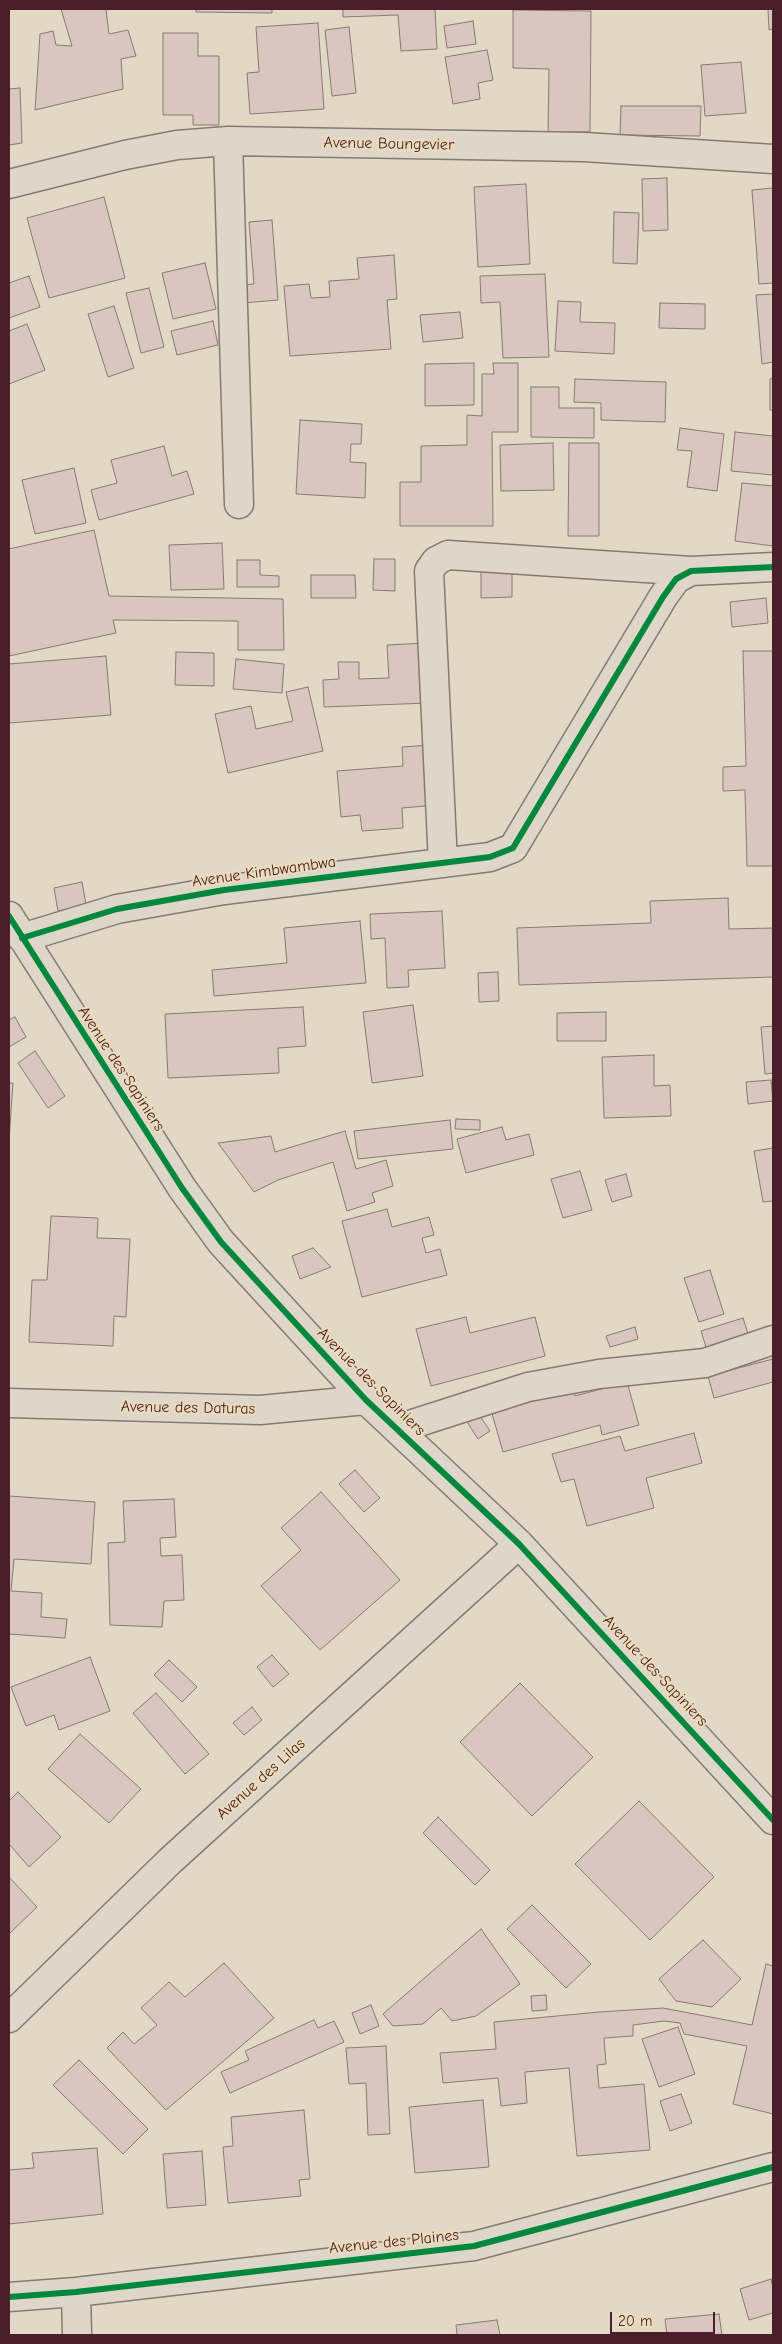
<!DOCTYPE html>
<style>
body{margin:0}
#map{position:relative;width:782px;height:2344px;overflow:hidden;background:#e1d8c5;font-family:"Comic Neue",sans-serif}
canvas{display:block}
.frame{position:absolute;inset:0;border:10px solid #4a1f2b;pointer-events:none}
.scale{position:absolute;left:610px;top:2312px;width:105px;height:22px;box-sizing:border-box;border:2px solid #4a1f2b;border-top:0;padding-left:6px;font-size:15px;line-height:18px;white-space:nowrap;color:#4a1f2b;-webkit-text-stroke:4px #eddcb9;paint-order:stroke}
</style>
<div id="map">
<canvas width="782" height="2344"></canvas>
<div class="frame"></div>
<div class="scale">20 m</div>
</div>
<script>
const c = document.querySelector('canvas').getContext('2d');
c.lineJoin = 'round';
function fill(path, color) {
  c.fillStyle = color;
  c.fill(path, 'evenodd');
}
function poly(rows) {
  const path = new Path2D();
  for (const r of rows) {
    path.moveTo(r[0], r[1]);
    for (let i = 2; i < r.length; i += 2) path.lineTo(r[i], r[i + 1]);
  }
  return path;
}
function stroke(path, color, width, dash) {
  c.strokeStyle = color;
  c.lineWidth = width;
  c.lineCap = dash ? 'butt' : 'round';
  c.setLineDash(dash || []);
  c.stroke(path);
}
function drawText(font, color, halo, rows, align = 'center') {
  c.font = font + ' "Comic Neue",sans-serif';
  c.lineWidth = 4;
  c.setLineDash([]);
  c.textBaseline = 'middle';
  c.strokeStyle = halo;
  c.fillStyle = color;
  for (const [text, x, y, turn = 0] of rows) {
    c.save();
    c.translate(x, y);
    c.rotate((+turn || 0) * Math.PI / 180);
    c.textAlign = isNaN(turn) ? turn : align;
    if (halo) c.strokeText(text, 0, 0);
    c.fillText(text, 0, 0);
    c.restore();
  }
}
const building = poly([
 [61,9,106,9,109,34,128,30,136,56,121,59,123,89,35,110,40,34,53,31,56,45,72,46,61,9],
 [196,9,272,9,272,13,196,12,196,9],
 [343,9,435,9,437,49,401,51,398,15,343,17,343,9],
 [768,9,773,9,773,29,769,30,768,9],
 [513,10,591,11,590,132,548,132,549,69,513,68,513,10],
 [473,21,476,44,447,48,444,26,473,21],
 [318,23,324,109,250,114,247,73,259,72,256,27,318,23],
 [349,27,356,93,332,96,325,30,349,27],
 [163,33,198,33,198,56,219,56,219,125,193,125,193,115,163,115,163,33],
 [487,50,493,80,478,83,480,99,453,104,445,57,487,50],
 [741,62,746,113,705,116,701,65,741,62],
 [20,88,22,143,9,145,9,89,20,88],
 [621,106,701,106,700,136,620,135,621,106],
 [667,178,668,230,643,231,642,179,667,178],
 [526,184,530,264,478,267,474,187,526,184],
 [773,188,773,283,759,284,752,190,773,188],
 [104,197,125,278,49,298,27,218,104,197],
 [614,212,639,213,637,264,613,263,614,212],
 [272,220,278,300,244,303,243,285,254,284,249,222,272,220],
 [394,255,397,299,387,300,391,349,290,356,284,286,309,284,311,298,330,297,329,281,359,279,357,258,394,255],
 [205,263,216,309,173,319,162,273,205,263],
 [545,274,549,357,503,358,500,302,481,303,480,276,545,274],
 [29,276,40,307,9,318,9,283,29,276],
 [149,288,164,347,141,353,126,293,149,288],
 [773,294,773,362,762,364,756,295,773,294],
 [558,301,581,302,580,322,615,323,614,354,555,351,558,301],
 [660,303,705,304,705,329,659,328,660,303],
 [114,306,134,368,108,377,88,314,114,306],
 [460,312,463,338,423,342,420,315,460,312],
 [213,321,218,345,177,355,171,331,213,321],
 [27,324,45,370,9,384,9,331,27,324],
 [474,363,474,405,425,406,425,364,474,363],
 [493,363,518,363,518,432,492,432,493,526,400,526,400,482,421,482,421,446,467,445,467,415,482,416,482,374,494,374,493,363],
 [773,378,773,410,770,410,770,379,773,378],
 [575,379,666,382,665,422,601,420,601,403,574,402,575,379],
 [531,387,559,387,559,408,594,408,594,438,531,437,531,387],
 [300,420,362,424,361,444,351,444,350,462,366,463,365,498,296,494,300,420],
 [680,428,724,434,717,491,687,487,692,451,677,450,680,428],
 [735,432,773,436,773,475,731,471,735,432],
 [553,443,554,490,501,491,500,445,553,443],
 [569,443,599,443,599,536,568,536,569,443],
 [164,446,172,476,187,471,194,494,99,520,91,490,117,483,111,460,164,446],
 [74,468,86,523,35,534,22,480,74,468],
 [742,483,773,486,773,546,735,541,742,483],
 [94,530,109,596,283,599,284,650,238,650,238,621,113,620,116,633,9,656,9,549,94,530],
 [222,543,224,589,171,590,169,545,222,543],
 [374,559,395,559,395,591,373,590,374,559],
 [237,560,260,560,260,575,279,576,279,587,237,587,237,560],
 [481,566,512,566,512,597,481,598,481,566],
 [311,575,355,575,356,598,311,598,311,575],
 [766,598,768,623,732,627,730,602,766,598],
 [426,643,428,703,324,707,323,680,339,679,338,662,359,662,359,679,389,678,387,645,426,643],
 [743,651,773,651,773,866,747,866,745,790,723,791,723,767,746,766,743,651],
 [176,652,214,653,214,686,175,685,176,652],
 [106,656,111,715,9,723,9,664,106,656],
 [236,659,284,664,282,693,233,689,236,659],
 [308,687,323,751,228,773,215,714,251,706,256,729,293,721,286,692,308,687],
 [431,745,436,805,402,808,403,828,362,831,360,815,341,817,337,771,403,766,402,747,431,745],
 [82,882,86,905,58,911,54,888,82,882],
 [728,898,729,929,773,928,773,977,519,985,517,928,651,923,650,901,728,898],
 [442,911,445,968,408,970,409,987,387,988,385,938,371,939,370,914,442,911],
 [360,921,366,983,214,996,212,970,287,963,284,928,360,921],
 [498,972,499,1001,479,1002,478,973,498,972],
 [413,1005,423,1076,372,1083,363,1012,413,1005],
 [303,1007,306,1046,278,1048,279,1073,168,1078,165,1014,303,1007],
 [606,1012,606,1041,557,1041,557,1013,606,1012],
 [15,1017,26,1037,9,1047,9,1020,15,1017],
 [773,1026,773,1073,765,1074,761,1027,773,1026],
 [35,1051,65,1096,48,1108,18,1063,35,1051],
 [654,1055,654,1086,670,1085,671,1116,604,1118,602,1057,654,1055],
 [771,1080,773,1101,748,1104,746,1082,771,1080],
 [9,1083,13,1083,9,1141,9,1083],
 [456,1119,480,1120,480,1130,455,1129,456,1119],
 [450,1120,453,1149,358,1159,354,1131,450,1120],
 [502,1127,506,1140,529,1134,534,1155,466,1173,457,1139,502,1127],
 [345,1131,356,1169,386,1160,393,1186,372,1193,375,1202,347,1211,333,1162,278,1180,254,1192,218,1143,271,1136,275,1152,345,1131],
 [773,1148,773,1201,763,1202,754,1151,773,1148],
 [580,1171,592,1210,563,1218,551,1179,580,1171],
 [626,1174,632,1196,612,1202,605,1180,626,1174],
 [387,1209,392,1227,429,1217,434,1235,422,1238,426,1253,440,1249,447,1275,362,1297,342,1221,387,1209],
 [51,1216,98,1218,97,1238,130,1239,126,1317,114,1316,113,1346,29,1342,32,1280,47,1280,51,1216],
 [313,1248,331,1267,300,1279,292,1256,313,1248],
 [710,1270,724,1314,699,1322,684,1278,710,1270],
 [466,1317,470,1333,535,1317,545,1356,431,1386,416,1329,466,1317],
 [743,1318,752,1346,710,1360,701,1331,743,1318],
 [635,1327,638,1339,610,1347,606,1336,635,1327],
 [773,1359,773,1382,714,1398,708,1376,773,1359],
 [570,1380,575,1396,627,1382,639,1425,602,1435,600,1425,503,1452,489,1403,570,1380],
 [476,1410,490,1431,478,1439,464,1417,476,1410],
 [694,1433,702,1463,646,1478,654,1508,587,1526,574,1479,561,1482,552,1454,620,1436,625,1451,694,1433],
 [355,1470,380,1498,364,1512,339,1484,355,1470],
 [321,1492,400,1580,320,1650,261,1586,301,1550,281,1528,321,1492],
 [9,1496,95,1502,91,1564,14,1559,11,1591,42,1593,41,1617,67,1619,65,1638,9,1634,9,1496],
 [174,1499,176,1537,160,1538,161,1556,182,1555,184,1600,164,1601,162,1627,110,1625,108,1543,125,1542,123,1501,174,1499],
 [272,1655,289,1674,273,1687,257,1667,272,1655],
 [90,1657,110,1711,59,1730,54,1715,26,1726,11,1687,90,1657],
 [169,1660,197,1687,182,1702,154,1675,169,1660],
 [520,1683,593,1757,532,1816,460,1742,520,1683],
 [156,1693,209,1754,185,1774,133,1713,156,1693],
 [252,1707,262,1720,244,1735,233,1723,252,1707],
 [80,1734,141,1789,109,1823,48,1769,80,1734],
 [18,1792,61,1837,29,1867,9,1844,9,1801,18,1792],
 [639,1801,714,1877,650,1940,575,1864,639,1801],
 [438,1817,490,1870,475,1885,423,1833,438,1817],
 [9,1877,37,1907,9,1934,9,1877],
 [532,1905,591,1964,566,1988,507,1929,532,1905],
 [481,1929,520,1984,476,2016,452,2021,441,2008,423,2024,393,2026,383,2014,481,1929],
 [703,1940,741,1979,712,2007,676,2001,659,1979,703,1940],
 [224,1963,274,2018,166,2110,107,2048,123,2032,134,2044,157,2025,141,2008,169,1982,185,1997,224,1963],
 [766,1964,773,1966,773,2114,733,2104,747,2046,684,2034,680,2023,664,2021,633,2025,633,2036,604,2038,606,2064,597,2065,599,2088,644,2084,650,2150,577,2156,569,2068,525,2072,527,2103,501,2106,498,2078,443,2083,440,2053,496,2049,494,2022,599,2012,663,2008,752,2025,766,1964],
 [546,1995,547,2010,532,2011,531,1996,546,1995],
 [371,2005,379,2026,360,2034,352,2013,371,2005],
 [314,2020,318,2028,334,2021,344,2042,230,2093,221,2072,249,2060,245,2051,314,2020],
 [678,2027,695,2074,659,2087,642,2039,678,2027],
 [386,2046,390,2134,368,2135,366,2083,349,2084,346,2048,386,2046],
 [79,2060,148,2129,123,2154,53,2085,79,2060],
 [681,2094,692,2123,670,2131,660,2101,681,2094],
 [483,2100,489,2167,415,2173,409,2107,483,2100],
 [304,2110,310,2179,299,2180,301,2196,228,2203,223,2147,233,2146,231,2117,304,2110],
 [97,2148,103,2214,9,2224,9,2170,34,2168,32,2153,97,2148],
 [202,2151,206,2205,167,2208,163,2154,202,2151],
 [771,2279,773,2288,773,2313,749,2320,740,2289,771,2279],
 [719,2314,722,2335,667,2335,665,2319,719,2314],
 [497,2320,500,2335,457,2335,456,2325,497,2320]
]);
fill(building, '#d9c7bf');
stroke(building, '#867a74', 1);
const minor = poly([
 [228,141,239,504],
 [9,184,125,155,177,145,228,141,584,147,773,159],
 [443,863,429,571,436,561,448,555,691,571],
 [9,916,182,1188,221,1242,366,1400,519,1544,773,1820],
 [22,938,117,909,224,890,490,857,513,848,663,597,676,579,691,571,773,567],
 [9,1403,260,1410,366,1400],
 [397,1429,528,1387,599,1374,705,1363,773,1340],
 [9,2018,171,1860,519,1544],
 [76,2292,77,2335],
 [9,2297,76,2292,474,2246,773,2167]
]);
stroke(minor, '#867a74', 31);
stroke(minor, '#ddd6c9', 28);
stroke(poly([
 [9,916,182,1188,221,1242,366,1400,519,1544,773,1820],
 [22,938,117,909,224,890,490,857,513,848,663,597,676,579,691,571,773,567],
 [9,2297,76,2292,474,2246,773,2167]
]), '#00873e', 6);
drawText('16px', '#4a1f2b', '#eddcb9', [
 ["Avenue Boungevier",389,144,1],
 ["Avenue Kimbwambwa",264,872,-8],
 ["Avenue des Sapiniers",121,1069,57],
 ["Avenue des Sapiniers",371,1382,45],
 ["Avenue des Daturas",188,1408,1],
 ["Avenue des Sapiniers",655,1671,47],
 ["Avenue des Lilas",261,1779,-42],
 ["Avenue des Plaines",394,2242,-6]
]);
</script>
